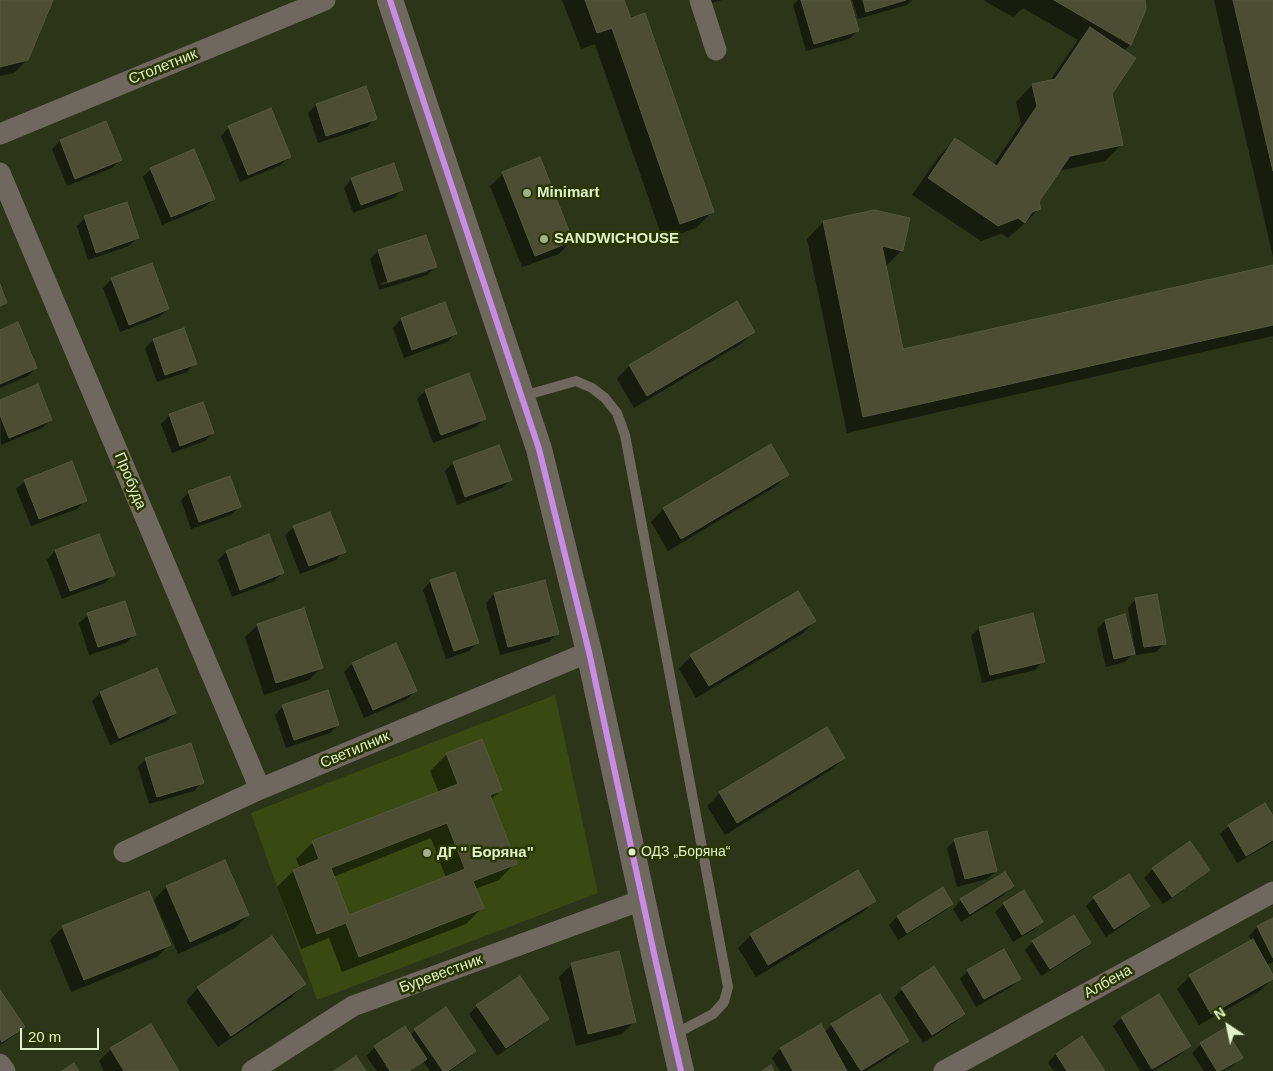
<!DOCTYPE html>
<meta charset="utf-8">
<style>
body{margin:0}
#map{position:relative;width:1273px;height:1071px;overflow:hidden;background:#2d3518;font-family:Helvetica,sans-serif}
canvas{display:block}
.north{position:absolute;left:1203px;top:1001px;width:50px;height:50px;-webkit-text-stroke:4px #293600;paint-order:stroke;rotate:326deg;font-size:14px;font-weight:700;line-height:20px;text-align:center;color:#e2efcc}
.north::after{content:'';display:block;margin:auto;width:18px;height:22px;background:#e2efcc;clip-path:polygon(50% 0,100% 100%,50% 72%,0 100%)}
.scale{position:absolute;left:20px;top:1028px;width:79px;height:22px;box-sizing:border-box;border:2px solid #e2efcc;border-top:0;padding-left:6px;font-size:15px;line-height:18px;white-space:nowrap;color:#e2efcc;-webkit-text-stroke:4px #293600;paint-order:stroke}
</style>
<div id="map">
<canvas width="1273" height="1071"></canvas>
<div class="north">N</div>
<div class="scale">20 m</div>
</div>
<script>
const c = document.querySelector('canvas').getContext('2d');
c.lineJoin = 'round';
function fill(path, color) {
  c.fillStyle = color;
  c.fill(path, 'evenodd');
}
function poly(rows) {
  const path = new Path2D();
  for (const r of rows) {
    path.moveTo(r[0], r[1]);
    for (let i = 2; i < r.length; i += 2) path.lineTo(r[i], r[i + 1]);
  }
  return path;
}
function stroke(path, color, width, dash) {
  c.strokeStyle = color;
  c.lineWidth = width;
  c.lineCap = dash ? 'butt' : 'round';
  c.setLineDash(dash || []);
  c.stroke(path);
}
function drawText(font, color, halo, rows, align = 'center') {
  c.font = font + ' Helvetica,sans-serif';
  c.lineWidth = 5;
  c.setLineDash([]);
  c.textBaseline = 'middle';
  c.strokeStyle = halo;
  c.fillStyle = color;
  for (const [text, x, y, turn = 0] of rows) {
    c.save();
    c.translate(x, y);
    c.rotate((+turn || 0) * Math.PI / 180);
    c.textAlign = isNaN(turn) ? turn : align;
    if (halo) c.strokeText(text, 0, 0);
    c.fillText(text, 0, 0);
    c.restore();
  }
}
fill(poly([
 [555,695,598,893,317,1000,251,813]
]), '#3a4912');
fill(poly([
 [0,0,52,0,27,60,14,73,0,76],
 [562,0,623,0,712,212,696,228,663,240,595,44,581,49],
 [711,0,722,0,712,3],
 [798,0,849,0,858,31,849,39,806,51,793,5],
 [852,0,912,0,907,5,858,19],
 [983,0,1143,0,1145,9,1130,45,1124,51,1110,94,1122,144,1105,161,1058,171,1037,202,1040,208,1023,225,1008,238,1001,234,981,241,912,195,939,156,956,139,993,165,1021,124,1016,102,1032,85,1049,82,1078,40,1023,8,1013,17],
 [1214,0,1273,0,1273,257],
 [316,105,375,118,367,127,318,143,308,113],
 [229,127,289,156,281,165,240,182,221,136],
 [60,141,120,160,112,168,67,186,52,149],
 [151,169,213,199,205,207,162,225,143,177],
 [503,174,571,241,559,254,522,267,490,186],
 [352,179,402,190,394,198,353,213,344,188],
 [85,218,138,238,129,246,88,260,77,226],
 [823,222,902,250,885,267,902,350,1273,266,1273,336,847,433,807,239],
 [425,236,435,267,427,275,379,290,370,259,378,251],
 [427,269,427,272,382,285,381,283],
 [112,279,168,309,159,317,120,332,103,288],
 [736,302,754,331,741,344,634,408,617,379,629,366],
 [445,304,456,333,447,342,404,358,393,328,401,319],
 [0,331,36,368,28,376,0,388],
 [153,340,195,363,187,372,157,382,145,348],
 [469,375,485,418,476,427,433,443,417,399,425,391],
 [0,401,51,420,42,428,1,445],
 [170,415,213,433,205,441,172,453,161,424],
 [770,446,787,475,775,487,668,551,651,522,663,509],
 [453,463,510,480,502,488,457,505,445,471],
 [25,481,85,500,77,509,31,526,16,489],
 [189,492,239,507,231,515,191,529,181,500],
 [294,527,344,551,336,560,300,574,285,535],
 [55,551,113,575,105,583,62,599,47,560],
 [226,552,283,572,274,581,232,597,218,560],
 [431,581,478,642,469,651,446,659,423,590],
 [494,594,557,633,549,642,500,655,486,603],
 [1136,599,1165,643,1156,652,1136,655,1128,608],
 [88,615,134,635,126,643,89,655,79,623],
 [1124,616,1133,654,1125,662,1106,667,1097,629,1105,621],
 [815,621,802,634,696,698,679,669,691,656],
 [258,625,322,667,309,680,264,695,245,637],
 [979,628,1043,661,1035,670,982,683,971,636],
 [352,664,415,691,407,699,364,718,344,672],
 [100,693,175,713,167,721,110,745,92,701],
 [283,706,338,725,330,733,286,748,275,715],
 [447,754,500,790,491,800,515,863,499,880,475,889,482,908,466,924,342,972,329,938,301,949,277,887,293,871,300,868,296,859,313,842,439,793,430,771],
 [431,838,446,878,348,917,333,877],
 [844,758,831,770,725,835,707,806,720,793],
 [146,759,202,782,194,791,149,804,138,767],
 [1265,805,1273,819,1273,842,1237,863,1220,834,1229,826],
 [955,840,996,871,987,879,957,887,947,848],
 [1190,843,1208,870,1200,878,1163,904,1144,878,1153,869],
 [224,862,248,915,235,928,178,954,154,900,166,887],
 [1012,886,1004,895,961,922,953,909,961,900],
 [943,889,952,904,943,912,898,940,889,925,897,917],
 [1094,898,1149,906,1140,914,1106,937,1086,906],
 [875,900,862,913,756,977,738,948,751,935],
 [1004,904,1042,922,1033,930,1013,942,995,912],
 [1273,919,1273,962,1266,965,1273,978,1261,990,1199,1025,1177,989,1190,976,1252,941,1249,936,1257,927],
 [63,927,169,945,157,957,71,992,50,940],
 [1033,942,1090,943,1081,951,1041,976,1025,950],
 [572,964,635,1021,622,1034,576,1046,559,977],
 [968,971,1020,978,1011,987,976,1007,960,979],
 [304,984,292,997,218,1047,186,1001,198,988],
 [902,989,964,1014,955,1022,923,1043,894,998],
 [0,992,23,1026,15,1035,0,1045],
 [1159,995,1190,1046,1181,1054,1153,1071,1140,1071,1113,1026,1121,1018],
 [477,1006,547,1019,539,1027,497,1056,469,1014],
 [832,1025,907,1040,895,1053,866,1071,780,1071,772,1058,780,1049,820,1026,824,1033],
 [404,1027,410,1036,415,1030,475,1051,467,1059,450,1071,430,1071,423,1061,411,1071,377,1071,366,1056,375,1047],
 [1224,1030,1241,1057,1233,1066,1224,1071,1204,1071,1192,1053,1201,1044],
 [111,1049,177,1071,104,1071,99,1061],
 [1056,1054,1104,1071,1054,1071,1048,1063]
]), '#0007');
const building = poly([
 [0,0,53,0,28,60,0,67,0,0],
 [585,0,624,0,631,18,645,13,714,212,680,224,612,28,597,33,585,0],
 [801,0,850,0,859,31,814,44,801,0],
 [863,0,906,0,866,12,863,0],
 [1054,0,1145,0,1146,9,1131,45,1054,0],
 [1233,0,1273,0,1273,171,1233,0],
 [1090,27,1136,58,1112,94,1123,145,1070,156,1039,202,1041,209,1032,212,1025,223,1018,218,998,226,928,178,955,138,997,166,1037,106,1032,84,1055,79,1090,27],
 [366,86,377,119,326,136,316,104,366,86],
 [271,108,291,157,248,175,228,126,271,108],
 [106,121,122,160,75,179,60,140,106,121],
 [194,149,215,199,171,217,150,168,194,149],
 [540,157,573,241,535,256,502,172,540,157],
 [394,163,403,190,361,205,351,178,394,163],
 [127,202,139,238,96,253,84,216,127,202],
 [874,210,910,218,903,251,882,246,903,349,1273,265,1273,325,863,417,823,221,874,210],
 [426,235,437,267,388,282,378,250,426,235],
 [152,263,169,309,129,325,111,278,152,263],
 [0,284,7,303,0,306,0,284],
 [737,301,755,332,647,396,629,365,737,301],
 [445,302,457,334,412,350,401,318,445,302],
 [18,322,37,368,0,384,0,330,18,322],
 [184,328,197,364,165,375,153,339,184,328],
 [469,373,486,419,441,435,425,390,469,373],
 [38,384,52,420,9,438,0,415,0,400,38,384],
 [203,402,214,433,180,446,169,414,203,402],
 [771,444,789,475,681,539,663,508,771,444],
 [499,445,512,480,465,497,453,462,499,445],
 [72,461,87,501,39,519,24,480,72,461],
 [230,476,241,507,199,522,188,491,230,476],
 [330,512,346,552,309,566,293,526,330,512],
 [99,534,115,575,70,591,55,550,99,534],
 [269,534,284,573,240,590,226,551,269,534],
 [455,572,479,643,454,651,430,580,455,572],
 [545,580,559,634,508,647,494,593,545,580],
 [798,591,816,621,709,686,690,655,798,591],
 [1157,594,1166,644,1144,647,1135,598,1157,594],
 [125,601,136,635,98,647,87,613,125,601],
 [304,608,323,668,276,683,257,624,304,608],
 [1033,613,1045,662,990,675,979,627,1033,613],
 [1125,614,1135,654,1114,659,1105,620,1125,614],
 [396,643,417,691,373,710,352,663,396,643],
 [157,668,176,713,119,738,100,692,157,668],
 [328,690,339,725,294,740,282,705,328,690],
 [827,727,845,758,737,823,719,792,827,727],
 [482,739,502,790,490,795,517,864,473,881,484,908,359,957,346,923,317,934,293,870,319,859,312,841,458,784,446,753,482,739],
 [447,823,465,869,349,915,331,868,447,823],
 [191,743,204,783,157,797,145,758,191,743],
 [1265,803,1273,816,1273,840,1246,856,1228,825,1265,803],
 [987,831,997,871,965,879,954,839,987,831],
 [1190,841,1210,870,1172,897,1152,868,1190,841],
 [225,860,249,915,190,942,166,886,225,860],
 [858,870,876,901,768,965,750,934,858,870],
 [1005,872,1014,886,970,914,960,899,1005,872],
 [1129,874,1150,906,1114,929,1093,897,1129,874],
 [943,887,953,904,907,933,897,916,943,887],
 [1024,890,1043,922,1022,935,1003,903,1024,890],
 [149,891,171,945,84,980,62,926,149,891],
 [1074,915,1091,943,1050,969,1032,941,1074,915],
 [1273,918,1273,958,1257,926,1273,918],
 [272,936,306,984,231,1036,197,987,272,936],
 [1253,939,1273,975,1273,979,1211,1014,1189,975,1253,939],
 [1004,949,1021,979,984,999,967,970,1004,949],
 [619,951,636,1022,588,1034,571,963,619,951],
 [934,966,965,1014,932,1035,901,988,934,966],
 [520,976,549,1019,506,1048,476,1005,520,976],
 [0,990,25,1027,2,1042,0,1039,0,990],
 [880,994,909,1041,861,1071,831,1024,880,994],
 [1159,994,1191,1046,1152,1069,1121,1017,1159,994],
 [446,1007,476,1051,448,1071,443,1071,414,1029,446,1007],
 [151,1024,179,1071,124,1071,110,1048,151,1024],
 [821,1024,847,1071,793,1071,780,1048,821,1024],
 [405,1026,427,1059,409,1071,390,1071,374,1046,405,1026],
 [1225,1028,1243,1058,1220,1071,1217,1071,1200,1043,1225,1028],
 [1082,1036,1105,1071,1067,1071,1056,1054,1082,1036],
 [356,1056,366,1071,334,1071,356,1056],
 [74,1063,79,1071,62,1071,74,1063],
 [771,1065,774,1071,762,1071,771,1065]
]);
fill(building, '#4b4e32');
stroke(building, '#54583d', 1);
stroke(poly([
 [523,396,576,381,592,388,605,398,617,413,625,435,728,987,724,1002,713,1014,673,1035]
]), '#6e685e', 10);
stroke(poly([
 [700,0,716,50],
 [0,134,325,0],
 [0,173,260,789],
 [124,852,260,789,589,652],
 [0,1064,5,1071],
 [252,1071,353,1006,642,900],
 [944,1071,1273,892]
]), '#6e685e', 21);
stroke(poly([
 [390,0,539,449,589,652,655,958,681,1071]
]), '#6e685e', 26);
stroke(poly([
 [390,0,539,449,589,652,655,958,681,1071]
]), '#ca8be6', 6);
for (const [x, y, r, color] of [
 [527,193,5,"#a3ae8d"],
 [544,239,5,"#a3ae8d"],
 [632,852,4.5,"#e2efcc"],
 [427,853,5,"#a3ae8d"]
]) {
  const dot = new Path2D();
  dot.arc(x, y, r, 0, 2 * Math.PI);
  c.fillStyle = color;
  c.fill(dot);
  stroke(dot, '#293600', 2);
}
drawText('14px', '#e2efcc', '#293600', [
 ["ОДЗ „Боряна“",641,852]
], 'left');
drawText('15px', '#e2efcc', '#293600', [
 ["Столетник",163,67,-22],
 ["Пробуда",130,481,67],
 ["Светилник",355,750,-23],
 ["Буревестник",441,974,-20],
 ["Албена",1108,982,-29]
]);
drawText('bold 15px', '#e2efcc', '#293600', [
 ["Minimart",537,193],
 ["SANDWICHOUSE",554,239],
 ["ДГ \" Боряна\"",437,853]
], 'left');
</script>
